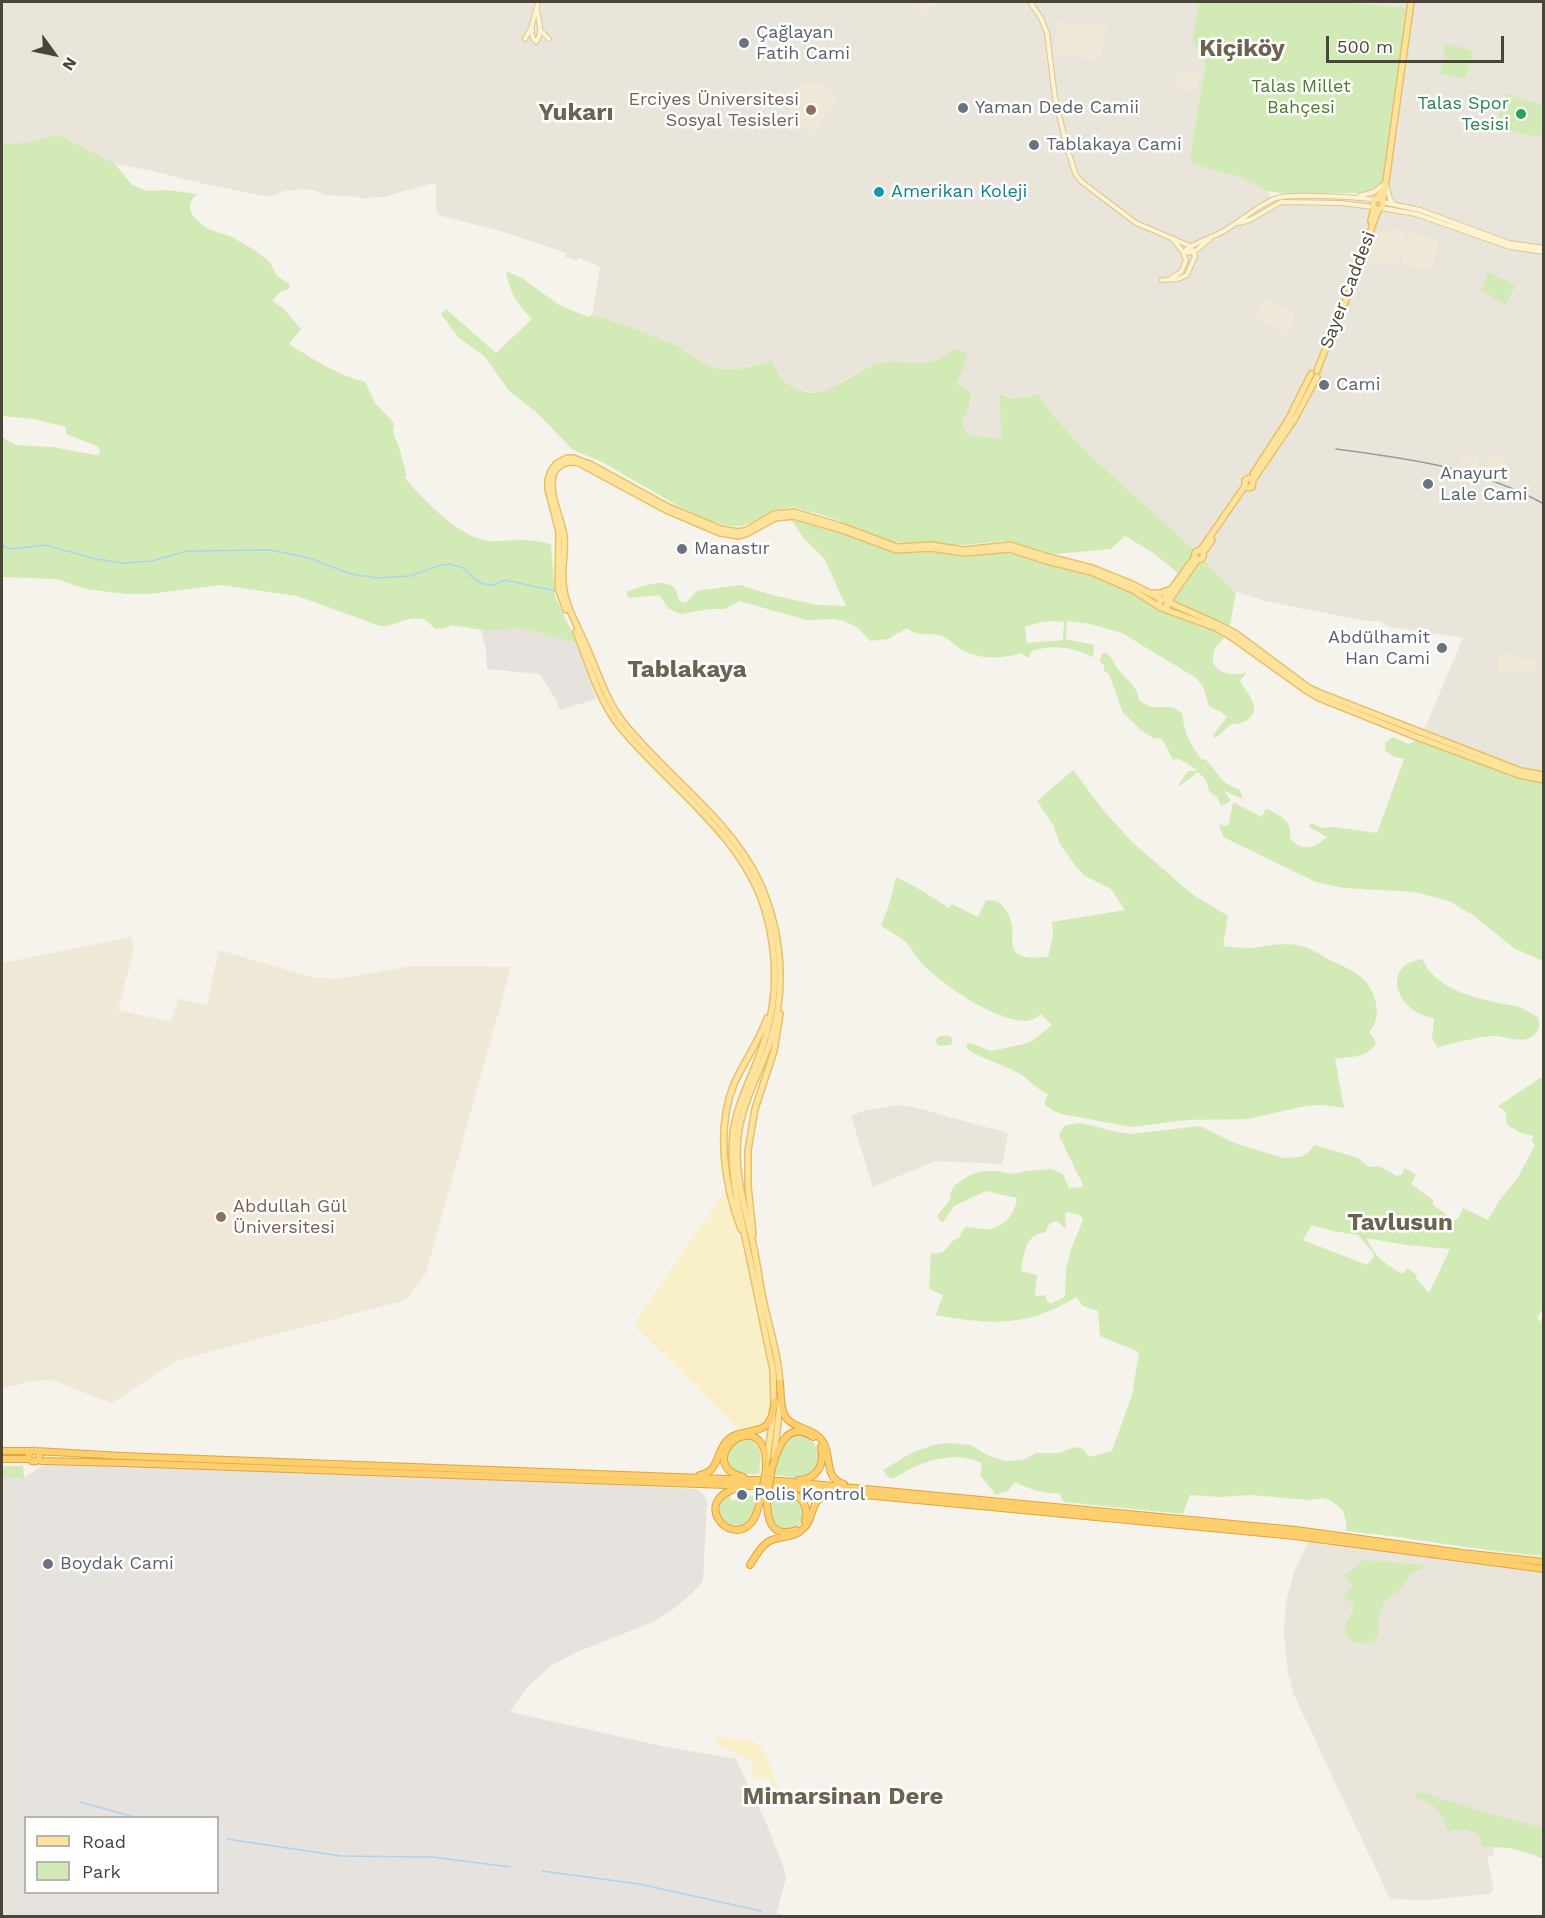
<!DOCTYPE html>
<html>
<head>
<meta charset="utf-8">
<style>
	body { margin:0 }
	#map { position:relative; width:1545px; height:1918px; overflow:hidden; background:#f6f3ec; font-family:"Work Sans",sans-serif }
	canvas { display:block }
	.frame { position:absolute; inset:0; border:3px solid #4b4439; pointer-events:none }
	.legend { position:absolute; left:24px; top:1816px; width:195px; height:78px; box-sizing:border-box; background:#fff; border:2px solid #b7b4b0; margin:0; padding:8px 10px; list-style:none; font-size:18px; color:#4b4439 }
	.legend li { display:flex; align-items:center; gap:12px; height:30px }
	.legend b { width:30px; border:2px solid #b7b4b0 }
	.north { position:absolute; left:24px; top:24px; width:60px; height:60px; -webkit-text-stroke:4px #fff; paint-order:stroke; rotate:123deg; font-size:16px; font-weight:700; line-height:24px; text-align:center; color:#4b4439 }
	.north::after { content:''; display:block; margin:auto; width:21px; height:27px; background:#4b4439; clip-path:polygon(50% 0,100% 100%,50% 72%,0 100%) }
	.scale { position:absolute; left:1326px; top:36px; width:178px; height:27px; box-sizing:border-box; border:3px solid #4b4439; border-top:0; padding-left:8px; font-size:18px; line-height:21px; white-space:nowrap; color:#4b4439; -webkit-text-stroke:4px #fff; paint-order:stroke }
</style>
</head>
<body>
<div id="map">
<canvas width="1545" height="1918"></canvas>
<div class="frame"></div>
<ul class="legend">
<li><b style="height:8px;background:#ffe39c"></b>Road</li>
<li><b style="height:16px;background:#d2eab5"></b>Park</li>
</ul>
<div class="north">N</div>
<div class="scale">500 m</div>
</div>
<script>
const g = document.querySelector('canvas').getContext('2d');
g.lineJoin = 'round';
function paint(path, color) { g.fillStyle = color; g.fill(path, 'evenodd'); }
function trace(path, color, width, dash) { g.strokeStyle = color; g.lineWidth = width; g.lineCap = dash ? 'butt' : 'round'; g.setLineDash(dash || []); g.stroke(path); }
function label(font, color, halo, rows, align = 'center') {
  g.font = font + ' "Work Sans",sans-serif'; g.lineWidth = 5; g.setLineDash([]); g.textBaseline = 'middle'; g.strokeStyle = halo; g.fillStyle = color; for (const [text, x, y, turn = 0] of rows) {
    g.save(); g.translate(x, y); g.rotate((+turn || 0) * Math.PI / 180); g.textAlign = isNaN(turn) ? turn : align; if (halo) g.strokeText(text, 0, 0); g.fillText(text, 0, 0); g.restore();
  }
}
paint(new Path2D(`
	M2,2h1197l-7,38 10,12 3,13 -15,92 61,25 17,9 5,11 10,-3h43l35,1 17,4 9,-18 4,-23 21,-155 -72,-6h203v773l-15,-3 -105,-40 40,-94 -73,-11 -10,-6h-14l-101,-20 -32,-10 -34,-37 -116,-105 -24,-27 -22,-29 -17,5 -19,-4v45l-32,-4 -4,-6 -2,-9 2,-7 6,-9 1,-10 -2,-3 -14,-7 -3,-36 -7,9 -12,6 -56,1 -20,7 -27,18 -13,3 -15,-1 -11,-4 -9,-7 -6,-9 -5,-10 -43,9 -13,-2 -17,-6 -13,-11 -25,-11 -35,-14 -34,-11 8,-48 -21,-9 -2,3 -12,-4 1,-4 -66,-22 -62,-16 -2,-5v-25l-2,-2 -51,14h-12l-3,2 -16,-3 -26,-1 -12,-5 -12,-1 -17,2 -17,6 -86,-18 -28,-8 -39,-7 -57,-30 -30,9 -26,1z
	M898,1105l15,2 91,25 4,3 -6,29 -66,-3 -63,26 -22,-71 11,-5z
	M1312,1534l231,31v294l-29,-10 -20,-3 -1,10 -6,1 7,33 -6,4 -58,6 -40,-1 -96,-204 -6,-22 -4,-40 2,-32 9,-31z`), '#eae5da');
paint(new Path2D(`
	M520,628l57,15 19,56 -36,11 -3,-8 -17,-28 -53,-5 -1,-20 -5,-18z
	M44,1465h63l450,17 139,7 5,3 4,5 2,7 -4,77 -9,10 -19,17 -22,14 -78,31 -23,12 -24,21 -18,26 152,34 74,13 29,61 20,51 1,7 -10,38h1h-775v-438h21zM26,1818h192v74h-192z`), '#e6e2dd');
paint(new Path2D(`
	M914,2h23l-12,11z
	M1057,22l49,3 -6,35 -47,-5z
	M1197,71l2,3 -2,17 -22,-2 2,-14z
	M800,82l24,3 15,19 -16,15 -12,18 -8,-11 -16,-13 4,-6z
	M1402,229l4,4 -7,30 -5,2 -25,-2 -3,-3 9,-26z
	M1411,232l27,9 -5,25 -2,2 -27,-2 -2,-2 6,-30z
	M1267,298l28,16 -8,21 -31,-18z
	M1463,456h16v14l-17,-5z
	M1489,457l18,2 2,13 -4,9 -19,-9z
	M1500,654l34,5 2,3 -2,11 -36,-1z
	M131,937l3,11 -16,62 53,12 7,-23 29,6 12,-55 96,28 20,1 77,-13 99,1 -85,306 -20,27 -231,61 -63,42 -61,-23 -18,1 -31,7v-425z`), '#efe8d6');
paint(new Path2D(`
	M1199,2h141l72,6 -24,170 -10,9 -14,6 -78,1 -18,-3 -31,-15 -44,-12 -3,-7 15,-92 -3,-13 -10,-11z
	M1446,43l24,7 3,4 -8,24 -25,-4z
	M1505,94l38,10v20l-3,14 -44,-12z
	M58,134l57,30 16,20 8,4 8,3 20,-1 31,4 -5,4 -3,6v6l4,7 12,11 26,9 24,14 14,11 7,14 11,7 2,3 -1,3 -9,3 -8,9 11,7 18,21 -12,15c24,15 48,31 76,38l10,21 19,20 -1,10 6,14 8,29 -3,1c19,22 56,62 86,64 11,1 22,-2 33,-1 9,0 19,2 28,4l4,52 22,47 -57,-15 -32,3 -36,-6 -7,3 -9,1c-4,-2 -7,-7 -11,-9 -16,-6 -30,7 -45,6l-83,-30 -76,-11 -72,9h-23l-40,-5 -30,-10 -54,-2v-140l14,8 37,2 42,8 4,-1 1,-4 -3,-4 -31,-12v-7l-32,-8 -32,-3v-272l26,-1z
	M506,271l16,7 37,27 29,12 4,-2c28,8 55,18 82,30 17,8 29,22 49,24 15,2 34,-5 49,-8 5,12 11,22 23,27 34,17 55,-19 86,-25 26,-5 54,10 72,-15l15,6 -12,30 14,7c6,19 -17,25 -1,44l32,4 -1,-45c13,5 24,5 37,-1l22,29 24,27 116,105 32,35 5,4c-3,12 -4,31 -10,41 -2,6 -9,10 -11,15 -10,23 16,29 32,23l-7,9c4,7 11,15 13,22 5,14 -10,22 -22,21l-14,13 -3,1 -1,-3 14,-18 -6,-5 -12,-6 -6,-20 -7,-8 -74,-45 -32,-9 -23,-3 -1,18 28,6 -1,12c-21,-10 -39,-13 -61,-6l-4,7 -7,-5c-20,6 -40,7 -59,-3 -7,-4 -12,-11 -20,-14 -13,-5 -22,3 -35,-8l-19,11 -18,2 -12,-13 -14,-7 -11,-2 -26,1 -68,-19 -14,8h-15l-29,5 -12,-5 -10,-14 -30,3 -3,-6c16,-5 34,-15 49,-4l4,13 7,2 11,-12 43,-6 36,11 42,9 28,1 -22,-48 -20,-19 -13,-20 26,5 78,29 37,-1 33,5 35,-5 13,1 25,9 68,18 49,19 3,-10 11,-3 9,-13 -26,-21 -27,-16 -14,13 -56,5 -15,-2 -21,-8 -15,-3 -41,4 -69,-3 -65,-25 -36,-10 -20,3 -23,13 -9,3h-11l-21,-6 -29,-13 -78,-45 -29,-12 -37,-38 -26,-20 -26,-36 -26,-19 -17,-23 5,-5 50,44 36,-34c-15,-15 -23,-28 -26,-48zM1055,621l9,1 -1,18 -36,3 -2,-16 16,-5z
	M1488,272l27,13 -9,20 -25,-15z
	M1103,653h4c5,5 7,11 11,16 8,10 20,18 21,31l11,7h22l10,6c3,22 7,29 20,47l3,-1c16,16 12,22 35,31l3,9 -19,-8 7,10 -10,5 -4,-9 -8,-6 -3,-11 -8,-8 -18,14 -1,-2 9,-13h7l1,-2 -19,-11 -4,2 -11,-21 -9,-1 -11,-7 -19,-18 -14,-39 -5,-3v-5l-4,-5 1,-5z
	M1393,737l15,7 11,-5 100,39 24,5v178l-28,-12 -42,-34 -24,-14 -34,-9 -71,-4 -28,-6 -93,-45 -4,-13 7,2 3,-2 4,-22 29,15 4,-9c14,8 27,12 24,31 14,13 23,10 37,-2l-18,-10 2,-4 12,5 11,-1 43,6 27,-74 -12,-3 -7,-6v-7z
	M1073,770l31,41 29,32 59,51 36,22 -5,30c9,1 18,2 27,2 16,-1 30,-6 46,-3 13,2 23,9 34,15 10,5 24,10 32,18 15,14 21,39 7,54l7,10c-7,17 -25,14 -41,17l9,49 -20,-3 -19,1 -57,13 -61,1 -55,7 -71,-13 -9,-4 -8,-6 4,-10c-11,-4 -18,-14 -28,-20 -17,-10 -36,-14 -53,-25l-1,-4 4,-2 21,8 33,-7 8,-3 20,-16 -11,-11c-4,4 -10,7 -16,7 -34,-2 -80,-35 -104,-58 -6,-6 -10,-16 -16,-22 -7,-5 -16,-10 -24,-15l9,-24 6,-25 23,12 30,19 3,-4 26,13 8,-17 11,1c8,6 13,14 15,24 2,9 -4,25 8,30 8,4 19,2 28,2l5,-22 -1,-13 73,-12 -14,-21 -26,-13 -8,-8 -17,-24 -7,-19 -16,-24z
	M1422,959c14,30 47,37 77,44 8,2 19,2 26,7 4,2 9,4 12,7 6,9 -1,20 -10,22 -11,2 -20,-2 -31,-3 -9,-1 -51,8 -58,12l-6,-9 2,-21c-37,-5 -55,-52 -12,-59z
	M939,1036h11l2,3 1,3 -3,3 -11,1 -4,-5z
	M1540,1078h4v228l-7,12 7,6 -1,232c-66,-5 -131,-19 -197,-25v-9l-3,-11 -10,-9 -9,-4 -15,2 -59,-5 -29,2 -31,-2 -7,19 -119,-12 -5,-9c-14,1 -32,-4 -44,-11l-7,9 -12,4 -16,-20 2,-12c-22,-11 -50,-5 -72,6 -5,2 -12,8 -17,9 -5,1 -8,-4 -10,-8l30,-18 21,-7 14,-2 23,2 16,10 18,6 18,-1 13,-7h23l16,-6 8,2 6,8 23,-6 20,-56 7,-43 -39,-16 -2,-25 -15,-5 -7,-9c-46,30 -87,28 -140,18l7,-20 -14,-6 2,-36c19,3 15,-12 28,-15l6,-11c8,0 17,3 25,2 15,-3 26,-17 27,-31l-31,-7 -32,15 -11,16 -3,-1 -3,-5 13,-16 1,-9 4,-6 15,-10 12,-4h14l18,3 11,-3 27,-2 11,5 6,14 15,-1 -25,-51 3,-7 4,-4 15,-2 32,8 18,3 69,-8 37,18 47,14 17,-1 8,-5 6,-7 43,13 11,9 10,-1 18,10 4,-1 4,-7 11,7 -5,9 22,16v5l21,15 4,-1 5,-11 25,12 11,-19 18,-22 18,-34 -3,-4 1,-5 -12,-3 -14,-8 -1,-13 -8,-6zM1067,1212l13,3 3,5 -12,29 -5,20 -1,26 -2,3 -13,6 -3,-3 -2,-6 -10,1 2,-21 -16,-4c3,-17 4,-37 25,-39 1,-6 4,-10 11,-11l9,8 -1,-14zM1312,1225l20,6 26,4 16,19 -1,4 -6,7 -64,-25zM1367,1238l39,7 44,4 -21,44 -13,-15 1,-3 -10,-7 -4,6c-14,-6 -32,-21 -36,-36z
	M795,1436c29,-2 33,39 7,42 -9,1 -20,-3 -29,-3 4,-16 4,-33 22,-39z
	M746,1439c18,5 15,20 13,35 -14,0 -24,1 -32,-13l2,-12 10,-9z
	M2,1466h21l1,12h-22z
	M731,1492v9l25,-6c-1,6 -1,13 -3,19 -7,17 -26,15 -34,0l2,-14z
	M795,1495l8,8 1,18 -9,8c-25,1 -27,-12 -23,-33z
	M1364,1560l59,5 4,2 -16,6 -13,19 -7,3 -6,5 -7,19v18c-11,9 -26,10 -33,-4 0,-15 10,-18 9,-29l-10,-6v-3l9,-10 -9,-9z
	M1418,1791l62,20 63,17v31l-9,-5 -25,-6 -27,-2 -2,-9c-8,-8 -20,-9 -31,-5 -9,-20 -11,-28 -34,-34z`), '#d2eab5');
paint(new Path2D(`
	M726,1189l21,73 19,75 6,32 -1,39 -3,11 -10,7 -19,3 -101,-100 -2,-4 1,-5z
	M716,1737c49,4 44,3 62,48l-3,3 -9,-11 -14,2 1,-18c-13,-5 -22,-12 -35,-15z`), '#f9efc9');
trace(new Path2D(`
	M2,545l7,4 36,-4 51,14 27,4 29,-2 35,-10 84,-1 38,8 42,16 26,4 33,-2 31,-11 9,-1 13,4 13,12 7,4 11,1 11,-5 51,11
	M80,1802l58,16
	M227,1839l114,17 91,1 78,10
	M542,1871l97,13 122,27
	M778,1915l4,1`), '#a9d4f2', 1.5);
const secondary = new Path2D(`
	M1030,2l11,16 6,15 8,65 12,50 9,27 6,7 54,41 54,23 5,10 -8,19 -9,4 -16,1
	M537,10c2,10 6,24 -1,32 -10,-10 0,-28 2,-40
	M540,30l9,9
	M525,39l6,-11
	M1387,187l3,12 4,5
	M1359,196l15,-4 10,-8
	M1382,202l38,8 89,33 35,5
	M1381,208l35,6 94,33 34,5
	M1239,223l11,-3 31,-18 60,1 32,4
	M1183,252c12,-10 28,-14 41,-21 17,-10 32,-24 50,-32 13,-6 84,-2 101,1
	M1184,253l10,-1 16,-13
	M1171,278l10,-6 5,-11 -3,-9 -11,-14`);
const primary = new Path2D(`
	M1373 204a5 5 0 1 1 10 0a5 5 0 1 1-10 0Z
	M1376,199l8,-11 2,-7 25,-179
	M1382,201l4,-13
	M1371,221l3,-13
	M1317,371c13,-35 29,-69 42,-104 8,-19 11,-40 20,-58
	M1253,474l35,-54 23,-46
	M1253,480l41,-60 23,-43
	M1194.5 555a4.5 4.5 0 1 1 9 0a4.5 4.5 0 1 1-9 0Z
	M1200,551l45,-65v-6l4,-2 4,2 -1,7 -3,1 -4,-2
	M1203,553l9,-13
	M1198,559l-30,43 47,21 20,10 74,55 11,5 201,78 23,4
	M1151,593h10l10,-4
	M1164,599l31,-42
	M1164,609l52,19 14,8 77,55 12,7 95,38 105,39 25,5
	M566,610l-8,-22 1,-56 -11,-43v-9l3,-9 5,-7 11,-6h6l17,6 78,43 53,22 18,3 8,-2 27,-16 20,-2 50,15 53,20 34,-2 33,5 46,-5 38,12 44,11 40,16 29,15
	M576,632c13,32 22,68 44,95 48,59 122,107 145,183 12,41 13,84 1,125 -9,34 -29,64 -33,99 -4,38 6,75 14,112 9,41 17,83 26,124l1,34
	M741,1229c-17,-44 -25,-101 -7,-145 10,-23 25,-42 33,-66
	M753,1234l-5,-48v-36l7,-41 19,-58 6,-37
	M780,1386c-1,-29 -10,-55 -16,-83 -5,-21 -7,-43 -12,-64 -8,-33 -18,-69 -14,-103 4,-34 22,-63 32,-94 17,-53 12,-111 -11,-161 -29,-62 -94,-106 -136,-159 -17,-22 -25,-50 -37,-76 -7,-18 -19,-36 -22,-56 -4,-18 2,-36 0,-54 -3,-21 -17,-42 -10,-64 6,-8 14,-12 25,-9l87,47 54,23 19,3 9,-3 27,-15 19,-2 48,14 54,20 35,-2 33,5 46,-4 37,12 44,11 42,18 28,18 6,-1v-7l-3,-1 -4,1 -1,6
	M774,1458l6,-54
	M767,1460l6,-44`);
const highway = new Path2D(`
	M780,1383c1,10 0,24 5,33 9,15 33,11 40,30 6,14 0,33 19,38
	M28.5 1456a5.5 5.5 0 1 1 11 0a5.5 5.5 0 1 1-11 0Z
	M2,1451h30
	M36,1451l86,5 659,25 515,49 166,23 82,9
	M2,1459h27
	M38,1460l4,1 82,2 657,24 514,49 249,33
	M772,1468c6,-19 14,-49 41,-31
	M700,1475c18,-3 16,-20 25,-32 11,-16 39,-7 45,-23 3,-5 3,-13 5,-19
	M743,1477c-47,-12 6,-66 21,-28 2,6 2,13 2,19
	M799,1480c19,-1 26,-17 22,-33
	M739,1488c-49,11 -10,61 13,34 5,-7 6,-15 9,-22
	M787,1490c13,7 23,14 18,31
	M767,1499c0,19 3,40 29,31
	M750,1565c5,-8 10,-18 18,-23 11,-7 25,-3 35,-13 14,-12 4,-33 29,-33`);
trace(secondary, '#d6c79b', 6);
trace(primary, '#e6c16a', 8);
trace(highway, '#e0a43c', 8);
trace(secondary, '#fff3cd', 4);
trace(primary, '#ffe39c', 5);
trace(highway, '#ffcf6e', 6);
trace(new Path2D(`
	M1336,449c74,10 141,18 208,55`), '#9a9a9a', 1.5);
const highwayBridge = new Path2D(`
	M767,1499l5,-31
	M761,1500l5,-32`);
trace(highwayBridge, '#e0a43c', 8, []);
trace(highwayBridge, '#ffcf6e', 6);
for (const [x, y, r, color] of [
	[744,43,6,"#6b7280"],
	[963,108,6,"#6b7280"],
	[811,110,6,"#8d6e63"],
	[1521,114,6,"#2e9e5b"],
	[1034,145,6,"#6b7280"],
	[879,192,6,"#0f9aa8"],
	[1324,385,6,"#6b7280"],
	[1428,484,6,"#6b7280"],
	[682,549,6,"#6b7280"],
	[1442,648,6,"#6b7280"],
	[221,1217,6,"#8d6e63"],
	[742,1495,6,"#5c6f8a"],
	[48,1564,6,"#6b7280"]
]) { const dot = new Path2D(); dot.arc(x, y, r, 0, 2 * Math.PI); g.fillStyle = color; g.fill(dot); trace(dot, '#fff', 2); }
label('18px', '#5b616d', '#fff', [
	["Çağlayan",756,33],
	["Fatih Cami",756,54],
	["Yaman Dede Camii",975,108],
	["Tablakaya Cami",1046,145],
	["Cami",1336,385],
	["Anayurt",1440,474],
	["Lale Cami",1440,495],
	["Manastır",694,549],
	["Abdülhamit",1430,638,"right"],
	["Han Cami",1430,659,"right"],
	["Boydak Cami",60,1564]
], 'left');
label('18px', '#4a7f2a', '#fff', [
	["Talas Millet",1301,87],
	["Bahçesi",1301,108]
]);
label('18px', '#785e54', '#fff', [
	["Erciyes Üniversitesi",799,100],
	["Sosyal Tesisleri",799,121],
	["Abdullah Gül",233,1207,"left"],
	["Üniversitesi",233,1228,"left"]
], 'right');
label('18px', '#27864d', '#fff', [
	["Talas Spor",1509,104],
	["Tesisi",1509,125]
], 'right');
label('18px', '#0d838f', '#fff', [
	["Amerikan Koleji",891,192]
], 'left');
label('18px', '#4b4439', '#fff', [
	["Sayer Caddesi",1348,290,-69]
]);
label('18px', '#4e5e75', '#fff', [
	["Polis Kontrol",754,1495]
], 'left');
label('bold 24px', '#6e6250', '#fff', [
	["Kiçiköy",1242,49],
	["Yukarı",576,113],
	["Tablakaya",687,670],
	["Tavlusun",1400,1223],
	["Mimarsinan Dere",843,1797]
]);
</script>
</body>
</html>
